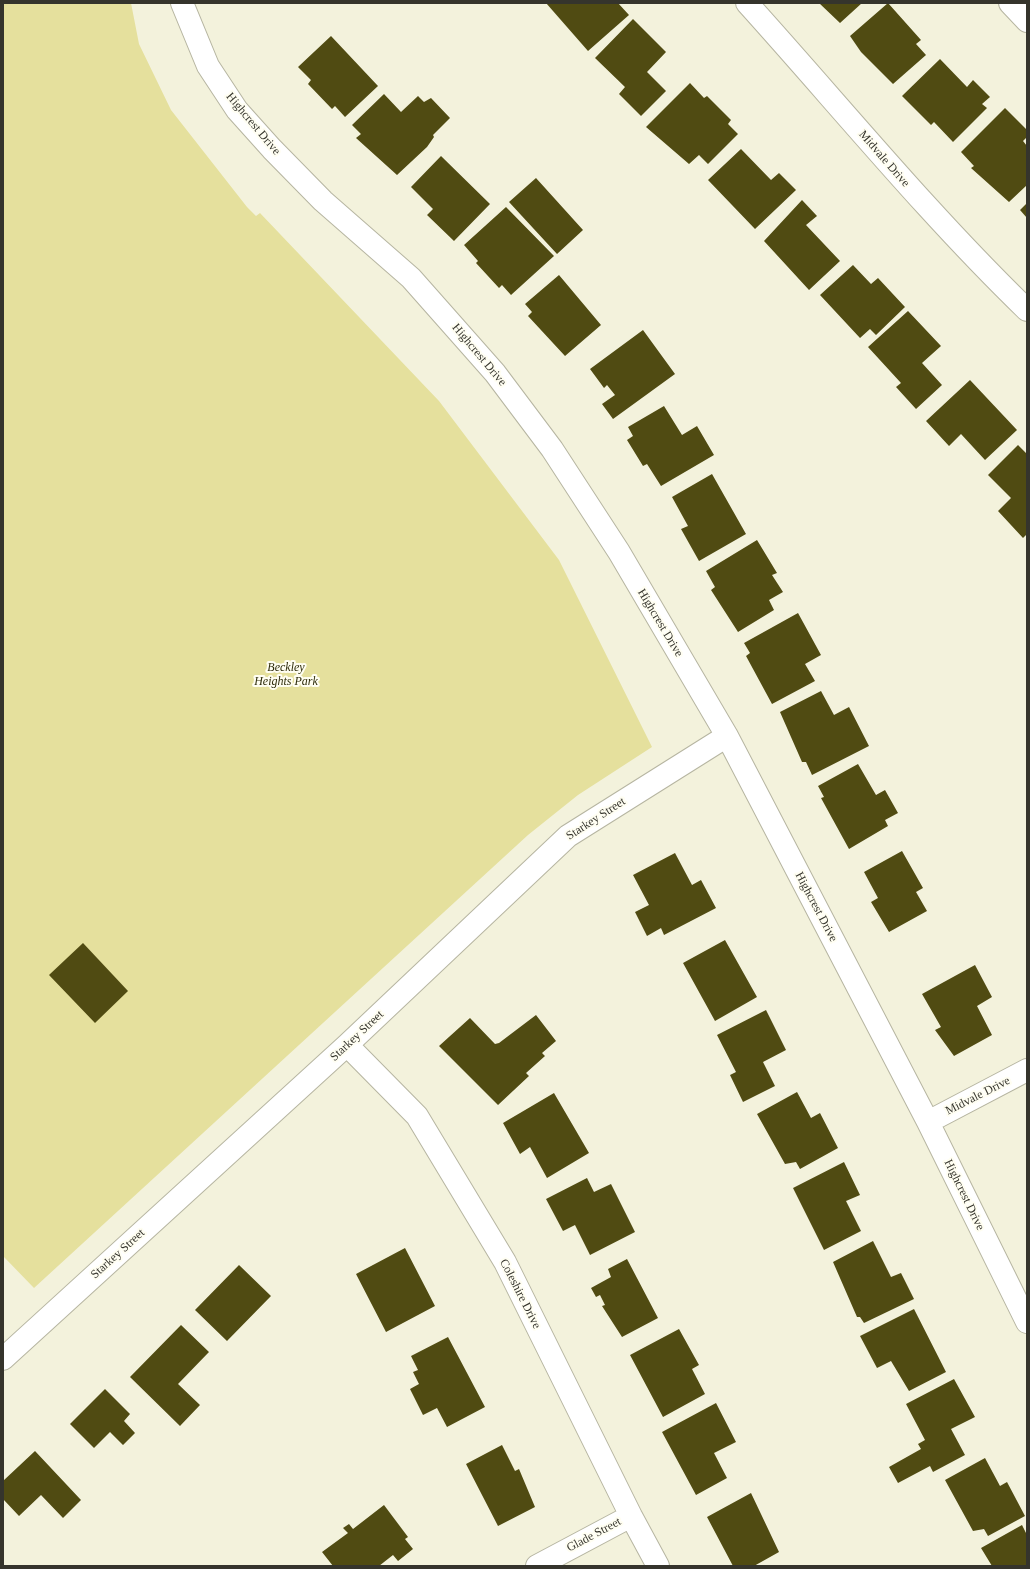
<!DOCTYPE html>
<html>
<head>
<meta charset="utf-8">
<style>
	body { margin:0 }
	#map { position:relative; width:1030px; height:1569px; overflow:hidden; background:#f3f2dc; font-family:Georgia,serif }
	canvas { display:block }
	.frame { position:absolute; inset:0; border:4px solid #35342c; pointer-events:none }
</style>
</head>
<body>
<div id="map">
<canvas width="1030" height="1569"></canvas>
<div class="frame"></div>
</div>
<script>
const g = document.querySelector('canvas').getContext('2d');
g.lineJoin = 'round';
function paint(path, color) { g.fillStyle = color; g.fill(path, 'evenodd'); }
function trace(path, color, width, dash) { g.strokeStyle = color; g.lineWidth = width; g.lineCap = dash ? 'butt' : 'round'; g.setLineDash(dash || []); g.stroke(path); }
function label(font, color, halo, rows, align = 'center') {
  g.font = font + ' Georgia,serif'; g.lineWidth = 4; g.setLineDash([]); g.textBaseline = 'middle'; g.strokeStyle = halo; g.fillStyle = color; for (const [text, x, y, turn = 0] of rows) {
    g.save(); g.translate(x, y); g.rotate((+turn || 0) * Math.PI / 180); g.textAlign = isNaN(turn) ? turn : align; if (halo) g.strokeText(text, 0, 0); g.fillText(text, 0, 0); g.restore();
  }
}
paint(new Path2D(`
	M3,3h128l8,41 32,66 76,97 9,9 4,-3 179,188 120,159 93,187 -74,48 -50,40 -494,453 -31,-32z`), '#e5e09d');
paint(new Path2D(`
	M546,3h72l11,12 -41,36z
	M819,3h43l-22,20z
	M888,3l33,37 -5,4 10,11 -33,29 -32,-32 -11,-16z
	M633,19l33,33 -19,20 19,19 -25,25 -22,-22 6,-7 -30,-29z
	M331,36l47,50 -33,31 -10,-11 -3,3 -24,-25 3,-4 -13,-13z
	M940,59l27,28 6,-7 17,17 -8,7 5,4 -34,34 -19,-20 -3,3 -29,-29z
	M690,83l14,15 3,-2 24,24 -3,4 10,10 -30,30 -9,-9 -10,9 -43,-37z
	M384,94l17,18 17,-16 6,6 7,-4 19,20 -17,17 1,2 -7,10 -30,28 -41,-37 5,-4 -9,-9z
	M1005,108l22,22v7l-4,4 4,5v39l-18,17 -38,-34 3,-2 -13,-14z
	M741,149l30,31 8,-7 17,17 -41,39 -47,-49z
	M441,156l49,48 -36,37 -27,-26 6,-6 -22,-22z
	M536,178l47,52 -26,24 -48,-52z
	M802,200l15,16 -11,9 34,36 -31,29 -45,-49z
	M1027,203v15l-7,-8z
	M506,207l48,49 -43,39 -9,-10 -3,3 -23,-25 2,-2 -14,-16z
	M853,265l18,19 7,-6 27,29 -29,28 -6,-6 -10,9 -40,-43z
	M559,275l42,50 -36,31 -37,-40 4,-4 -7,-8z
	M908,311l33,35 -19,17 20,22 -26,24 -20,-22 5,-4 -33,-36z
	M643,330l32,44 -62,45 -11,-15 13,-9 -8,-10 -3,3 -14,-19z
	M970,380l47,50 -32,30 -24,-26 -12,12 -23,-25z
	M664,406l18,29 15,-9 17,29 -53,31 -14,-22 -4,2 -16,-26 6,-4 -5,-9z
	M1018,445l9,9v80l-4,4 -25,-27 13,-13 -23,-23z
	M712,474l34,60 -47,27 -18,-32 7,-3 -16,-29z
	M757,540l20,33 -5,2 11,17 -14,8 5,10 -36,22 -27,-42 4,-3 -9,-16z
	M798,613l23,42 -16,9 10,17 -43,23 -26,-48 4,-3 -6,-10z
	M821,691l13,24 15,-8 20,39 -57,29 -6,-13h-4l-22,-50z
	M858,764l18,31 9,-5 13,23 -13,7 3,6 -39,23 -28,-51 3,-1 -6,-11z
	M902,851l21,37 -7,4 11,19 -38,21 -18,-30 7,-4 -14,-26z
	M675,853l17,32 9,-5 15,28 -52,27 -3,-7 -14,8 -12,-24 14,-7 -16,-30z
	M725,940l32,57 -42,24 -32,-58z
	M83,943l45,48 -33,32 -46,-48z
	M975,965l17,32 -15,9 15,29 -38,21 -19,-26 6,-3 -19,-33z
	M766,1010l20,40 -23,12 12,24 -32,16 -13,-27 6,-3 -19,-37z
	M536,1015l20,26 -14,12 3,3 -19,17 3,3 -31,29 -59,-59 31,-28 25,26 4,-1z
	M797,1092l14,26 9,-5 18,35 -38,21 -4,-7 -11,2 -28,-50z
	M554,1093l35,60 -42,25 -17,-31 -10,7 -17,-31z
	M844,1162l16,33 -14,6 15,30 -37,19 -31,-62z
	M587,1178l7,14 17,-8 24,48 -45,23 -15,-30 -12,6 -17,-32z
	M873,1241l18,36 10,-4 13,26 -50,24 -4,-6h-3l-24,-55z
	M405,1248l30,58 -49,26 -30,-58z
	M627,1259l31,59 -36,19 -20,-31 3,-1 -5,-10 -4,2 -5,-9 20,-11 -3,-8z
	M239,1265l32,31 -44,45 -32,-31z
	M914,1309l32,63 -37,19 -18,-30 -14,7 -17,-32z
	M181,1325l28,27 -31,32 22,21 -20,21 -50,-49z
	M679,1329l20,36 -7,4 13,25 -42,23 -33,-62z
	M448,1337l37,70 -38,20 -10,-19 -14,7 -13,-26 9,-5 -6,-12 5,-2 -7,-14z
	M954,1379l21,38 -24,12 14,26 -32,17 -3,-6 -32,17 -9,-16 32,-18 -3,-5 7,-4 -19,-36z
	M105,1389l25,25 -6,7 11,12 -12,12 -13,-13 -16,16 -24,-24z
	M716,1403l20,39 -22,11 13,25 -31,17 -34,-63z
	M502,1445l13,26 4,-2 16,38 -37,19 -32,-62z
	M35,1451l46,49 -18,18 -22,-23 -22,21 -16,-17v-18z
	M985,1458l15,28 7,-4 18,34 -37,20 -4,-7 -11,2 -28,-51z
	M751,1493l28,59 -25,14h-21l-26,-49z
	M384,1505l24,32 -3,2 8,10 -15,12 -5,-6 -14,11h-46l-11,-14 26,-19 -5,-5 6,-4 4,5z
	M1022,1525l5,10v31h-35l-11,-18z`), '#504b12');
const minor = new Path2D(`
	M182,3l26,63 29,44 35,39 51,52 88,77 84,95 57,76 67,103 108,184 201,386 99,200
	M747,3c93,103 180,210 280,307
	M1010,3l17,18
	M347,1045l70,71 88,146 126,254 27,50
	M928,1122l99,-52
	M3,1359l344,-314 221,-209 159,-100
	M537,1566l94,-50`);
trace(minor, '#b6b5a1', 24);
trace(minor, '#fff', 22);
label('12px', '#35342c', '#fffef2', [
	["Highcrest Drive",253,124,50],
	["Midvale Drive",884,159,49],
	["Highcrest Drive",479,355,50],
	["Highcrest Drive",660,623,59],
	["Starkey Street",596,819,-33],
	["Highcrest Drive",816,907,62],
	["Starkey Street",357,1036,-43],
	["Midvale Drive",978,1096,-27],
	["Highcrest Drive",964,1195,64],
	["Starkey Street",118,1254,-42],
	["Coleshire Drive",520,1294,63],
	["Glade Street",594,1535,-28]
]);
label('italic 12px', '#2e2c0b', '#fffef2', [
	["Beckley",286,668],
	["Heights Park",286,682]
]);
</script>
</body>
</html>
